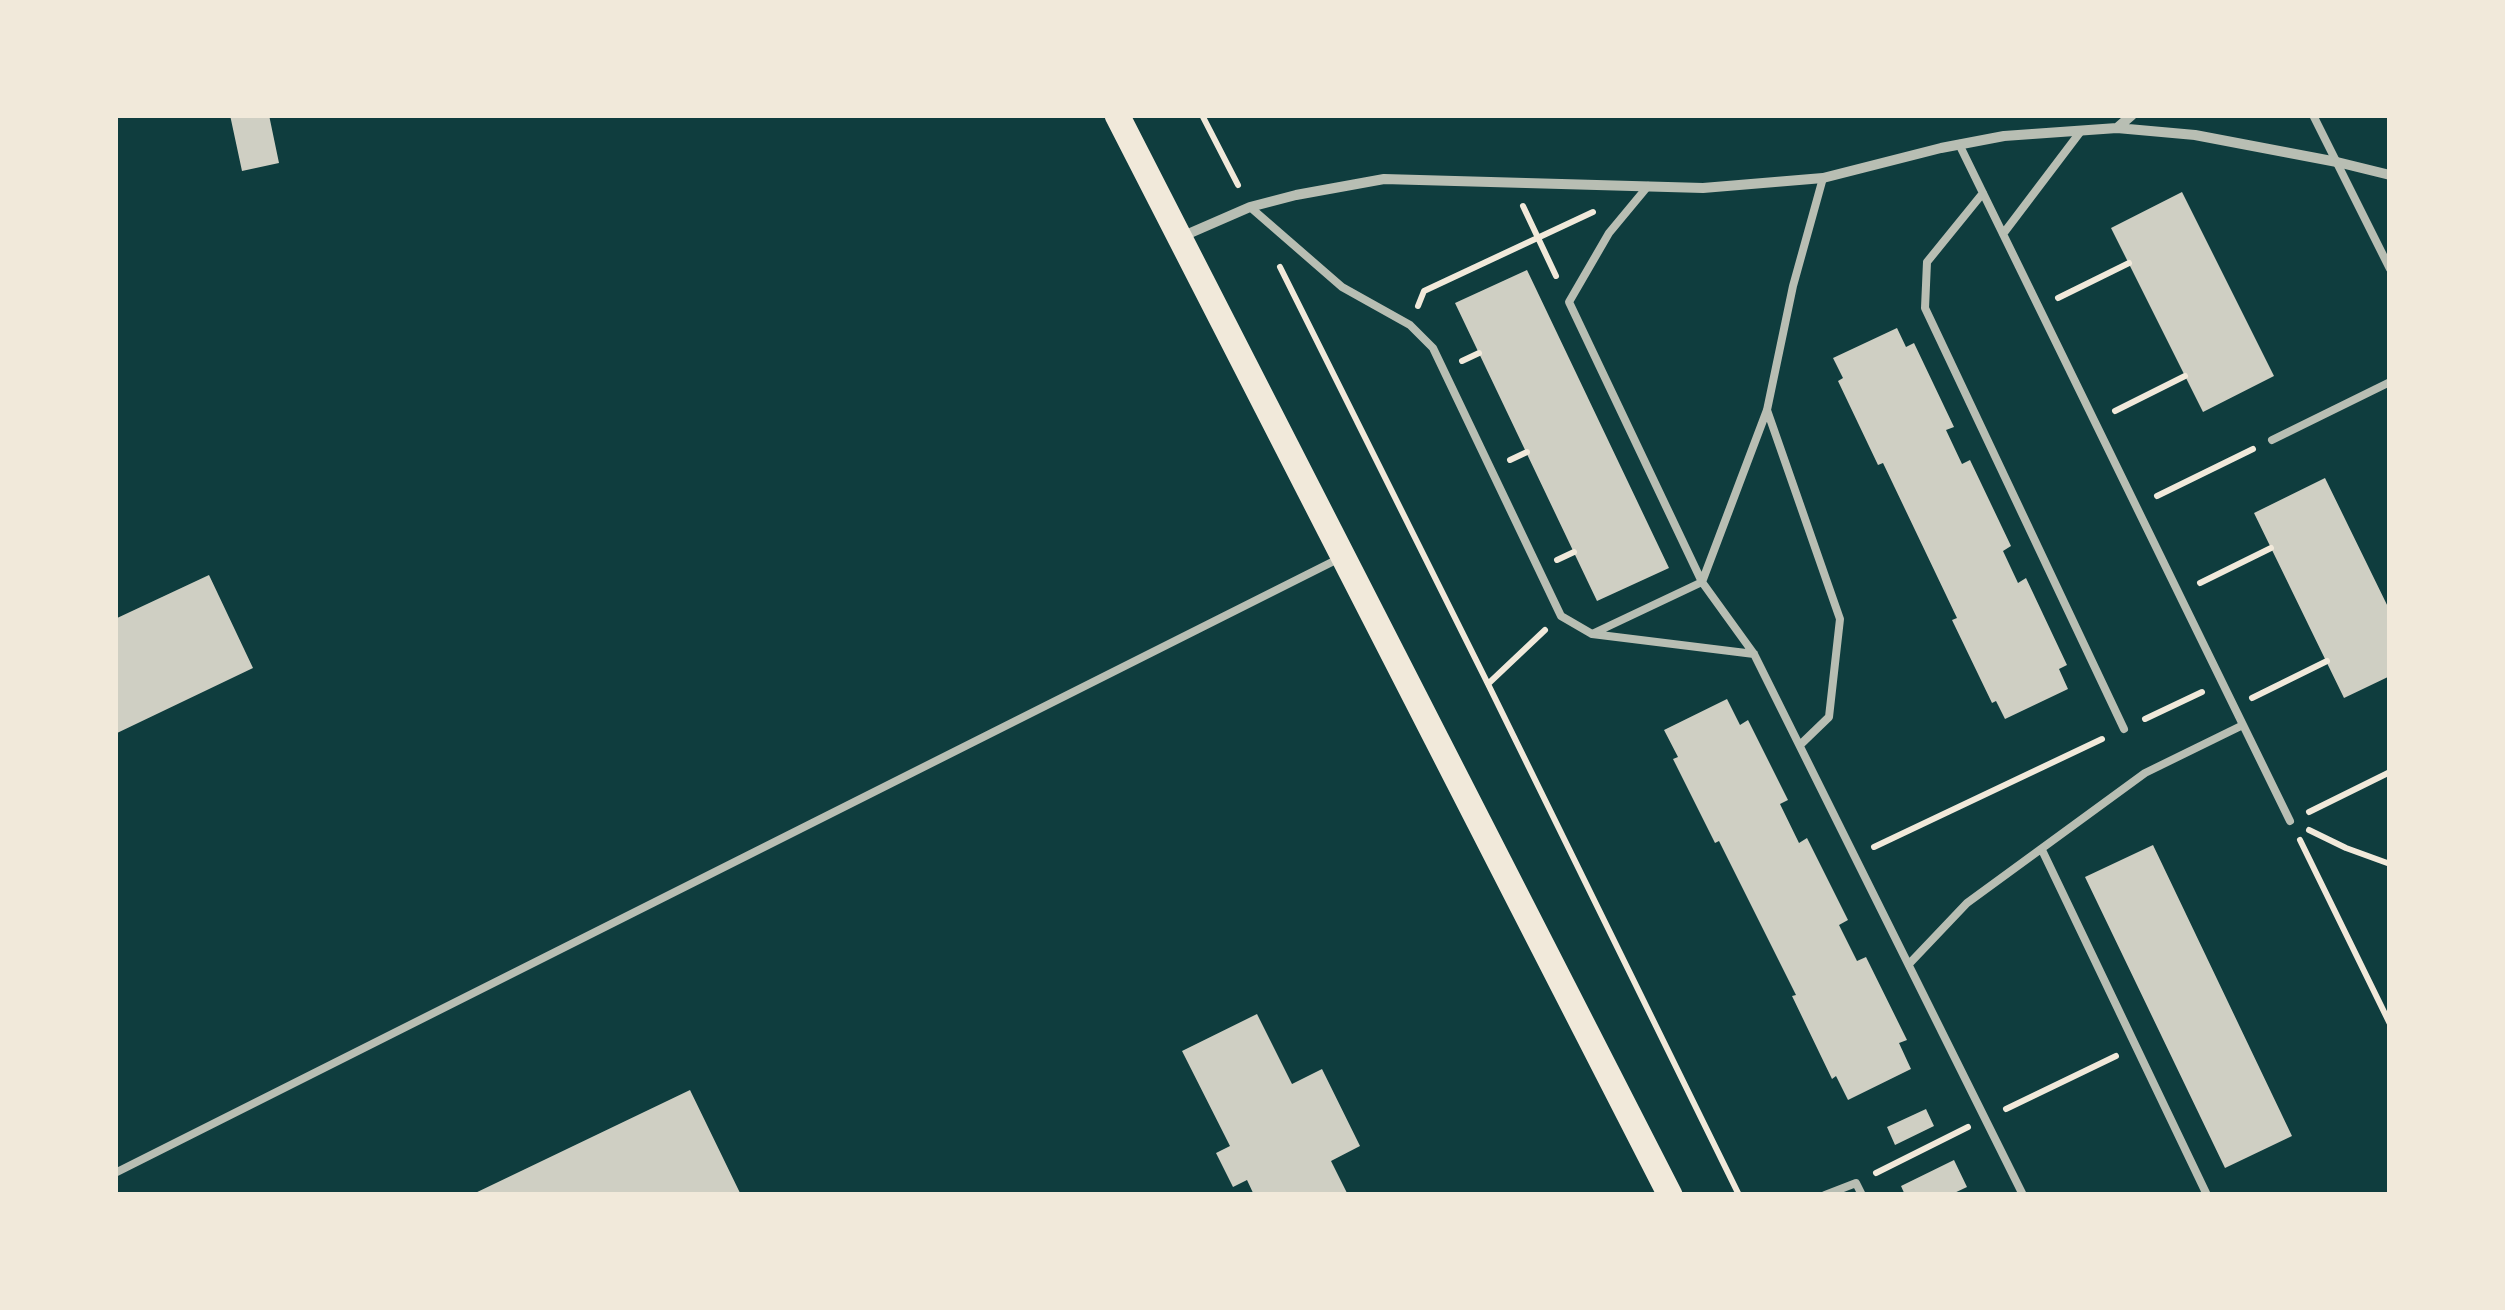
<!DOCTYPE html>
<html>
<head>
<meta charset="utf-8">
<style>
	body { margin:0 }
	#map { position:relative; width:2505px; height:1310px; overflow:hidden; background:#0f3d3e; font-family:"Nunito Sans",sans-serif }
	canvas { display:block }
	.frame { position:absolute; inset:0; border:118px solid #f1e9da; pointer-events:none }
</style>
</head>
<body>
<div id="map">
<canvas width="2505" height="1310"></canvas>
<div class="frame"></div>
</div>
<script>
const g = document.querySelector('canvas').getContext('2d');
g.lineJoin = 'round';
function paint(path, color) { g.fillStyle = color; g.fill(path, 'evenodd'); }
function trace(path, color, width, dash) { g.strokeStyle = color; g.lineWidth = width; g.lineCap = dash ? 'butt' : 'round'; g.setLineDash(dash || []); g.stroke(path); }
paint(new Path2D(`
	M230,115h39l10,48 -37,8z
	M2182,192l92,184 -71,36 -92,-184z
	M1527,270l142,298 -72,33 -142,-298z
	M1897,328l9,19 8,-4 40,84 -8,3 16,34 8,-4 41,86 -8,5 15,32 8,-5 41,87 -8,4 9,20 -63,30 -9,-18 -4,2 -40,-83 5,-2 -74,-155 -5,2 -40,-84 5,-3 -10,-20z
	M2325,478l65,133v65l-46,22 -90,-185z
	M209,575l44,93 -138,66v-115z
	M1727,699l13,26 8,-5 40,80 -8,4 19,39 8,-5 41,82 -9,5 18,36 9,-4 41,83 -8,3 12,26 -63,31 -12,-24 -4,3 -40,-83 4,-1 -77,-154 -4,2 -42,-84 5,-2 -14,-27z
	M2153,845l139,291 -67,32 -140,-291z
	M1257,1014l35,70 30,-15 38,77 -29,15 17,34h-94l-7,-15 -14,7 -17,-34 14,-7 -48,-95z
	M690,1090l51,105h-270z
	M1926,1109l8,17 -39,19 -8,-18z
	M1954,1160l13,27 -17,8h-45l-4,-9z`), '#cfcfc3');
trace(new Path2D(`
	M1202,115l36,70
	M1523,206l33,70
	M1280,267l208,417 251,511
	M2058,298l71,-35
	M1418,306l6,-15 169,-79
	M1462,361l17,-8
	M2115,411l70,-35
	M1510,460l17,-8
	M2157,496l96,-47
	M1557,560l17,-8
	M2200,583l71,-35
	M1489,683l56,-53
	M2252,698l75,-37
	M2145,719l57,-27
	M2309,812l81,-40
	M2309,830l37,18 44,16
	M2300,840l90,184
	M1874,847l228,-108
	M2006,1109l110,-53
	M1876,1173l92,-46`), '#f1e9da', 6);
trace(new Path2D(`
	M2313,115l77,154
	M1959,144l331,677
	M1648,186l-39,47 -40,69 133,280 52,72 269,541
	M1983,193l-56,69 -2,46 199,421
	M1250,207l92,80 68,38 23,23 128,268 31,18 110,-52 65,-172 26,-124 30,-108
	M2003,234l78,-103
	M1767,410l73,209 -11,98 -29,28
	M2272,440l118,-58
	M1592,634l162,20
	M2042,850l165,345
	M1909,964l58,-61 178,-130 98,-48
	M115,1173l1225,-615
	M1825,1195l31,-12 6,12`), '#b8beb3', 8);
trace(new Path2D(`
	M2117,128l15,-13
	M1181,237l69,-30 46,-12 88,-16 319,9 120,-10 118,-30 63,-12 113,-8 78,7 142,27 53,13`), '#b8beb3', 10);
trace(new Path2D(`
	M1117,115l553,1080`), '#f1e9da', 25);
</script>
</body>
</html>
